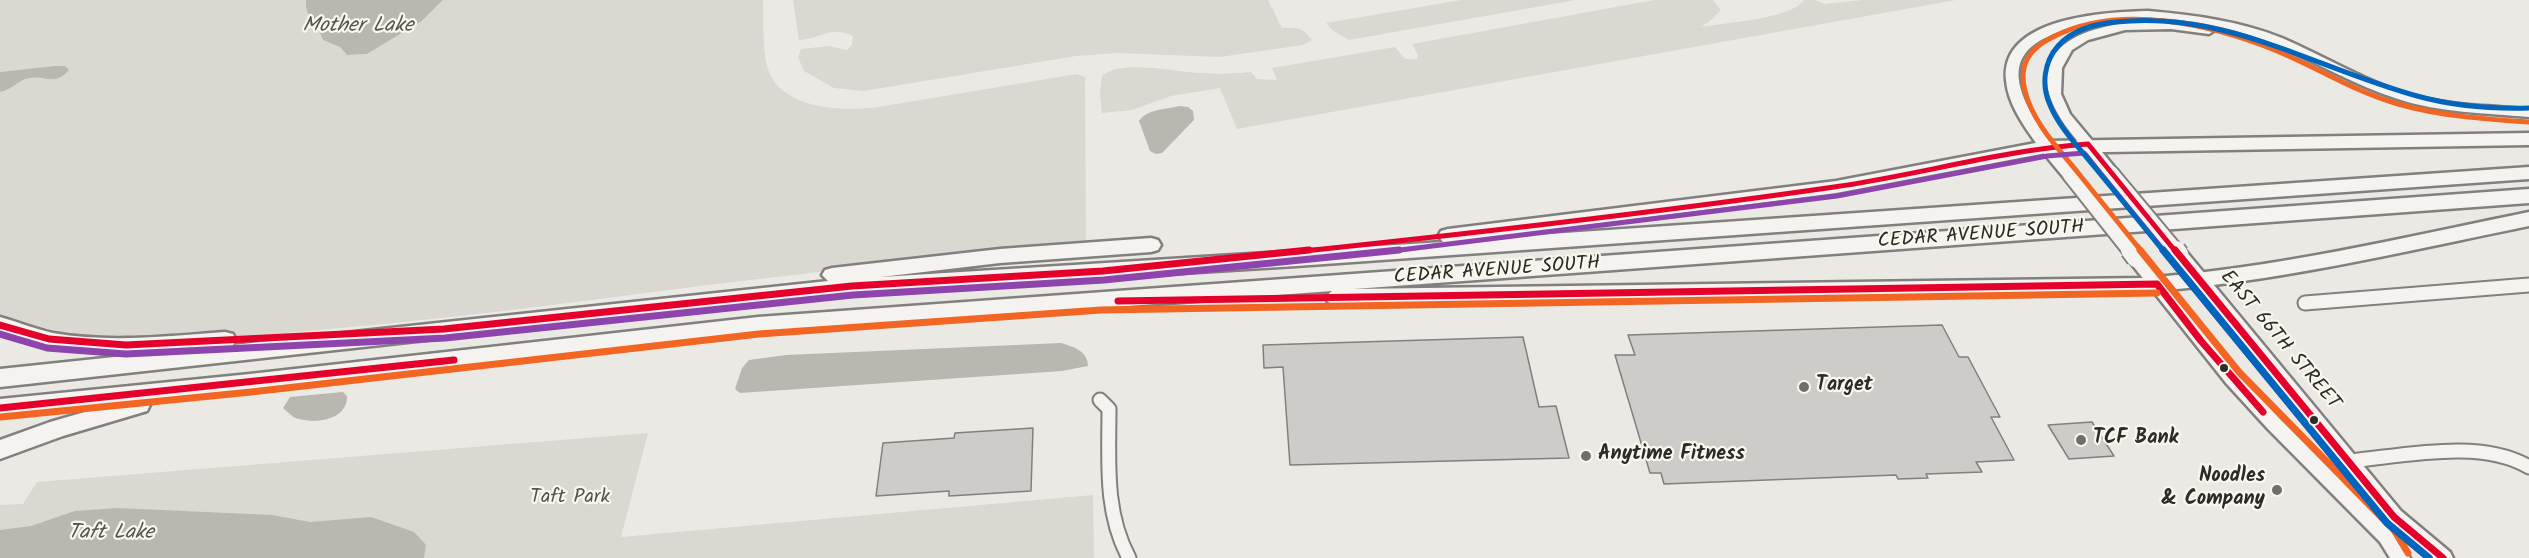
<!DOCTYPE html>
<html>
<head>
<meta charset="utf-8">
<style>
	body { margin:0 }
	canvas { display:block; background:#eae9e4 }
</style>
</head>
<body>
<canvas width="2529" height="558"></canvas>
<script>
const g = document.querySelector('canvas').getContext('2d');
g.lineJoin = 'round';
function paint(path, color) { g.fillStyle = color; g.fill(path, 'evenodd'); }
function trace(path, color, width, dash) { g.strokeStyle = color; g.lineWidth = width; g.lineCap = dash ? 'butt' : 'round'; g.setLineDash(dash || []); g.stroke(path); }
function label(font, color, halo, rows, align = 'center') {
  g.font = font + ' Kalam,sans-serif'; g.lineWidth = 4.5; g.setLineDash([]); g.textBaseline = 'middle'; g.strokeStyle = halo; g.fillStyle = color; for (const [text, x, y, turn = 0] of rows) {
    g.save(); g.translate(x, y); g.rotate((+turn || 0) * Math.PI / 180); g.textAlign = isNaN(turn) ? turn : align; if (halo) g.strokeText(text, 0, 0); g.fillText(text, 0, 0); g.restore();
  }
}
paint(new Path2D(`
	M0,0h306l-1,2 18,38 17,7 7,8 20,-1 55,-33 21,-21h320c1,19 -1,48 4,66 11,42 70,45 105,42l205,-34 8,3 1,164 -4,4c-146,14 -291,29 -436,48 -112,15 -224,28 -337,38 -103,9 -209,21 -309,-11v-228l54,-26 -54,6z
	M793,0h475l14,28c16,-1 21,0 30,12l-9,5 -83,12 -103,-4 -41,3 -212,35 -30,-3 -30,-17 -6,-14 3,-8 28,-3 18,4 5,-5 1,-9c-24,-11 -31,3 -54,4z
	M1461,0h115l-227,40 -17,-10 -6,-7z
	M1654,0h59l8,10 -12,12 -9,5c23,-4 92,-8 104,-27h11l10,4 38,-4h93l-719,129 -17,-41 -49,8 -39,14 -30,3 -2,-20 2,-17c19,-17 73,-4 97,-3 17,1 35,1 52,-1l6,7 20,1 -5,-12 123,-21 10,12h12l1,-4 -6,-11z
	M648,433l-27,104 472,-42 1,63h-1094v-53l23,-1 14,-22z`), '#dbd8d1');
paint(new Path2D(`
	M306,0h137l-21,21 -55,33 -20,1 -7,-8 -17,-7c-5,-15 -19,-24 -17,-40z
	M54,66h11l4,4c-15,17 -22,5 -39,8 -11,2 -19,12 -30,14v-20z
	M1180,106l8,1 5,4 1,9 -32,33 -6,1 -6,-3 -11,-30c8,-12 28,-12 41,-15z
	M1061,343c13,4 27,8 27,23l-26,5 -322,22 -5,-4 7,-21 7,-8 37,-5z
	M343,392l4,4c1,23 -29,28 -48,23 -6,-1 -11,-7 -16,-11l7,-11z
	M117,508l155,7 38,7 61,-5 43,15 12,13 -2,13h-424v-28l31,-4 44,-15z`), '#b9b7b0');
const building = new Path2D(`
	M1942,325l17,32h9l32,60h-9l23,43 -38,2 6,10 -56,2 2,4 -30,1 -2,-4 -232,9 -3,-11h-11l-35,-118h20l-7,-20z
	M1523,337l16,70 17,-1 13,52 -279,7 -7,-98 -19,1 -1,-23z
	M2092,422l22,34 -45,3 -21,-34z
	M1033,428l-2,63 -82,5v-5l-73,5 7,-53 71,-5 1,-5z`);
paint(building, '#cdccc8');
trace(building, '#81807e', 1.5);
const minor = new Path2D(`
	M2305,303l224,-18
	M1100,400l9,9c0,51 -5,103 20,149
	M2349,461c54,-5 132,-23 180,6`);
const tertiary = new Path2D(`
	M2148,11c46,4 92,10 134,27 42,18 81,42 125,56 39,12 82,12 122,15v8c-44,-4 -88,-4 -131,-18 -43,-13 -83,-38 -125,-55 -65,-28 -166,-39 -230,-5 -50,26 -11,76 10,108l-7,4 -5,-1c-14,-20 -33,-44 -35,-70 -6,-63 100,-68 142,-69z
	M2148,21l65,6 2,3 -6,4 -38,-5 -46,1 -37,10 -16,10 -10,18 -1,26 9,20 25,30 -7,4 -5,-1c-73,-80 -27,-121 65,-126z`);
const secondary = new Path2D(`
	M2088,139l5,2 23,28 3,4 -3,4h-10l-23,-30 -2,-3z
	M2046,142l5,2 24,27 3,4 -3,4h-10l-24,-29 -2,-3z
	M2179,248l6,2 216,261 49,41 3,6h-24l-42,-35 -214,-265 -2,-4 2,-4z
	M2136,252l6,2 96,119 42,46 114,111 16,28h-20l-10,-16 -112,-113 -42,-46 -96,-121 -2,-4 2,-4z`);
const motorway = new Path2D(`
	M2529,133v12l-483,8 -210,40 -359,46 1052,-72v12l-1233,87 -444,27 -852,94v-18l162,-17c-56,3 -109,1 -162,-19v-16c18,5 35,12 53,16 57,10 115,3 172,-1l8,2 3,6 -3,5 595,-64 -6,-6 3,-5 7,-2 168,-19 151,-11 7,2 3,5 -3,5 -7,2 -151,11 -119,14 562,-35 -5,-6 3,-5 7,-2 388,-48 210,-40z
	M2529,189v14l-1175,86 788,-11c131,-9 259,-40 387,-66v14c-128,26 -256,57 -387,66l-806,13 -8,-3 -3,-5 7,-6 -574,42 -609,69 1,3 -3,6 -84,25 -63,23v-19l50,-18 52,-15 -102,10v-18l250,-25 508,-57z`);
trace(minor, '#81807e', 17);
trace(tertiary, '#81807e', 5);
trace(secondary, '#81807e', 5);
trace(motorway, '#81807e', 5);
trace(minor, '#f4f3ef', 13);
paint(tertiary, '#f4f3ef');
paint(secondary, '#f4f3ef');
paint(motorway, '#f4f3ef');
const secondaryBridgeFar1 = new Path2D(`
	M2111,173l66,79
	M2070,175l61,77`);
const secondaryBridge = new Path2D(`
	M2130,250l6,8
	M2176,250l3,4`);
trace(secondaryBridgeFar1, '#81807e', 18, []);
trace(secondaryBridge, '#81807e', 22, []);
trace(secondaryBridgeFar1, '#f4f3ef', 14);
trace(secondaryBridge, '#f4f3ef', 18);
trace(new Path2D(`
	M1295,252c180,-19 360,-39 539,-65 85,-12 168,-37 254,-43l88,108`), '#e4002b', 5);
trace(new Path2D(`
	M2175,250l219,267 49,41
	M1118,301l1039,-17 44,57 62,71
	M0,325l49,14 77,6 318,-16 408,-43 251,-15 206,-21
	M0,408l454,-48`), '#e4002b', 7);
trace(new Path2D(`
	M2142,252c-21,-26 -42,-52 -63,-78 -20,-25 -46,-51 -54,-83 -7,-27 5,-43 28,-54 67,-34 158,-13 224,14 41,17 78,41 121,53 42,12 86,15 130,18`), '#f26522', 5);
trace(new Path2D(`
	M2140,250l99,122 155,158 14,23
	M1,417l250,-25 508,-58 342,-24 1056,-17`), '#f26522', 7);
trace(new Path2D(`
	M1384,252l453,-56 210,-40 37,-3 81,99`), '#8e44ad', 5);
trace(new Path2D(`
	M2163,250l224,273 42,35
	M0,334l47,14 79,6 319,-16 408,-43 251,-15 295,-30`), '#8e44ad', 7);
trace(new Path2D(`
	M2164,252c-24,-30 -48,-59 -72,-88 -15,-19 -33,-37 -42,-59 -9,-20 -6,-43 8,-59 15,-17 37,-22 58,-24 109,-12 199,46 301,74 36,10 74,13 112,12`), '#0065bd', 5);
trace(new Path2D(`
	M2163,250l224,273 42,35`), '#0065bd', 7);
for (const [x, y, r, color] of [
	[2224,368,5,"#2b2b2b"],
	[1804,387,6,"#6e6e6c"],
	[2314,420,5,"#2b2b2b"],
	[2081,440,6,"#6e6e6c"],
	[1586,456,6,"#6e6e6c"],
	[2277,490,6,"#6e6e6c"]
]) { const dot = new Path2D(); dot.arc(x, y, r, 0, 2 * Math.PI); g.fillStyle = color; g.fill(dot); trace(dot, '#fbf7ec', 2); }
label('20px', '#2b2b2b', '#fbf7ec', [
	["CEDAR AVENUE SOUTH",1981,236,-4],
	["CEDAR AVENUE SOUTH",1497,272,-4],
	["EAST 66TH STREET",2279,341,50]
]);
label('bold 20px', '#2b2b2b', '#fbf7ec', [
	["Target",1816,387],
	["TCF Bank",2093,440],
	["Anytime Fitness",1598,456],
	["Noodles",2265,478,"right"],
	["& Company",2265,501,"right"]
], 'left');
label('20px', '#545351', '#fbf7ec', [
	["Taft Park",570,499]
]);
label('italic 21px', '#555552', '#fbf7ec', [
	["Mother Lake",358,27],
	["Taft Lake",111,534]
]);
</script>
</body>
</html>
